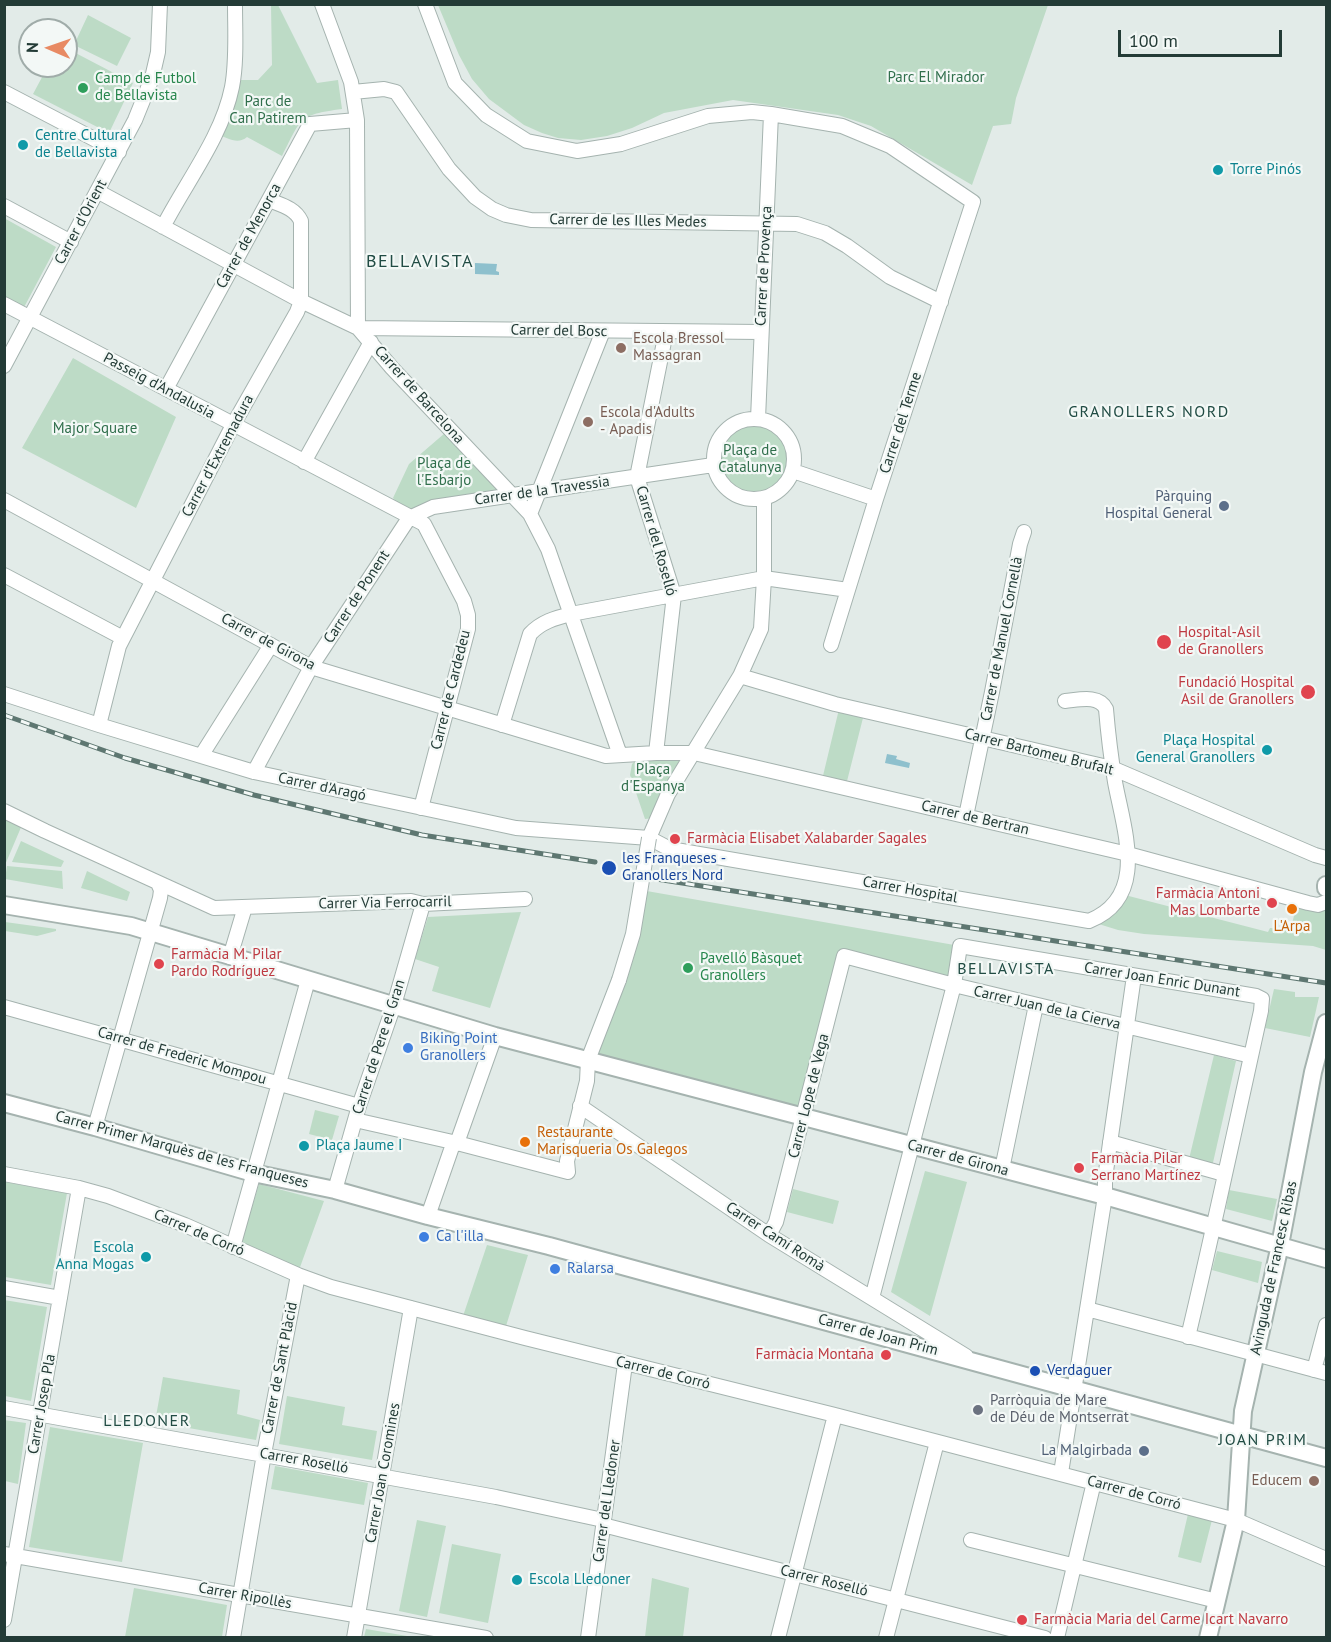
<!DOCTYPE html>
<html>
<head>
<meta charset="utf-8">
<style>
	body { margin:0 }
	#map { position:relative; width:1331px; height:1642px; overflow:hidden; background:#e2ebe8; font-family:"PT Sans",sans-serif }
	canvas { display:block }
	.frame { position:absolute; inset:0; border:6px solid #233b36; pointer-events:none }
	.north { position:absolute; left:18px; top:18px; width:60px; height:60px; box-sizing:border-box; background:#f3f8f6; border:2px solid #a0aca9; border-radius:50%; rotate:272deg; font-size:16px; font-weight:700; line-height:24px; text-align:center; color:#233b36 }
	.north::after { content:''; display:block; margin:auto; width:21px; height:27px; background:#e88a63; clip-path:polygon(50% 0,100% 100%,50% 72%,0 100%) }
	.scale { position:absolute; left:1118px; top:30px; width:164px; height:27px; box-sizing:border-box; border:3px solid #233b36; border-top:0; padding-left:8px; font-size:18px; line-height:21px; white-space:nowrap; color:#233b36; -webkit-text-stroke:4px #f3f8f6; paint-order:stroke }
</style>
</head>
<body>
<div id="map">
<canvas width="1331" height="1642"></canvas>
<div class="frame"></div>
<div class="north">N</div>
<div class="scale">100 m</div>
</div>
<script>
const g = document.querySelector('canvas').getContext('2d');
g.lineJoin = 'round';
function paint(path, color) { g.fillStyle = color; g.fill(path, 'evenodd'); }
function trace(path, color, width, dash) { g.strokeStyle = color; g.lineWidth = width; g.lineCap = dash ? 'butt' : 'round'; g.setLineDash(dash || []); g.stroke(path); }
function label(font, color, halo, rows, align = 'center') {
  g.font = font + ' "PT Sans",sans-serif'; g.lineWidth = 4.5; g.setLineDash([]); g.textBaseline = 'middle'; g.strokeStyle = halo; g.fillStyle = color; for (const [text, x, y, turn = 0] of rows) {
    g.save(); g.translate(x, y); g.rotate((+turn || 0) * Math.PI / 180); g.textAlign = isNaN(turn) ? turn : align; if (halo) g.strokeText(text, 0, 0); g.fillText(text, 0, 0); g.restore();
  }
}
paint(new Path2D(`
	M271,5h7l39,78 21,-3 4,29c-45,6 -40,9 -60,47l-35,-19c-9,8 -20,1 -30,-3l21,-54h20l14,-15z
	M438,5h610l-32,93 -5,26 -18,2 -21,59 -101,-59 -33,-11 -105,-15 -69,13 -32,15 -25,8 -26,4 -23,-2 -16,-5 -18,-8 -35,-26 -17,-20 -13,-24z
	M88,15l43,23 -14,28 -43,-21z
	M66,48l67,35 -24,50 -76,-39 15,-28h18z
	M4,218l52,29 -35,66 -16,-14z
	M73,358l103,59 -40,91 -114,-60z
	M711 460a39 39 0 1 1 78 0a39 39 0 1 1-78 0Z
	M445,433l62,57 -98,28 -16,-20 16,-34z
	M840,705l25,5 -20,79 -24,-5z
	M678,756l4,11 -28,51 -9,1 -15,-44 2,-11 5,-5z
	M5,815l17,10 -17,40z
	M21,841l43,20 -3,6 -49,-5z
	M7,866l55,5 1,18 -58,-10z
	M87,871l43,21 -3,9 -46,-13z
	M641,890l319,56 -6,39 -110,-28 -41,160 -215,-57z
	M1121,894l147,38 2,-4 21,1 6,-27 29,9v39l-13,-4 -169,-12 -26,-4 -29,-9z
	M521,912l-31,96 -58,-17 7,-24 -24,-8 13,-42z
	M5,922l51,7v2l-19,5 -32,-5z
	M1274,989l21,3v5h24l-9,40 -45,-9z
	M1214,1055l22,6 -24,106 -23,-8z
	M315,1110l24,6 -7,24 -23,-6z
	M925,1171l42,11 -37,134 -39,-24z
	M5,1182l62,11 -16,92 -46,-8z
	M259,1184l65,17 -25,69 -58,-26z
	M793,1189l46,12 -6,23 -46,-12z
	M1229,1190l48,9 -5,22 -46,-12z
	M487,1245l41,10 -22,71 -43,-10z
	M1217,1251l45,11 -4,21 -46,-13z
	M4,1300l43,7 -16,94 -26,-5z
	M163,1377l77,13 -3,24 23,6 -4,20 -101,-18z
	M287,1396l58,11 -3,18 35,6 -5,29 -93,-16z
	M4,1420l22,3 -8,61 -13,-3z
	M50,1427l93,16 -21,119 -93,-15z
	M275,1466l93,17 -4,22 -93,-16z
	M1188,1514l24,6 -11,43 -23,-6z
	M417,1520l29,6 -19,91 -28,-6z
	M452,1544l49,10 -13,69 -49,-10z
	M652,1578l37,10 -6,49h-38z
	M134,1588l93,17 -5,32h-97z
	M366,1629l47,8h-49z`), '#bddbc6');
paint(new Path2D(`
	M475,263l22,1 -1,7 3,1v3l-24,-1z
	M887,754l10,2 -1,3 14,4 -1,5 -24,-5z`), '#8ec0cd');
const minor = new Path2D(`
	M322,4l29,78 6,38 1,208
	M425,4l30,79 31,32 41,26 50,10 44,-7 87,-28 44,-4 19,2 71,12 48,20 83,56 -97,297 -45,146
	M4,92l115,60
	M353,92l31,-3 12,3 53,77 26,28 17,12 14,6 25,5 266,4 28,9 22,13 43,31 51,25
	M97,191l204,110 57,27 34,40 138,146 18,35 72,206
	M4,206l67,36
	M163,227c23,-45 59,-90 69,-140 5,-26 3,-56 3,-83
	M4,304l420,220 40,77 4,14v14l-47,179
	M358,328l403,4
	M4,366l131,-246 17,-42 6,-26 2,-48
	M166,389l144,-265 47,-4
	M714 459a40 40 0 1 1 80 0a40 40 0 1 1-80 0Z
	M758,419l13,-305
	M304,462l67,-120
	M793,471l83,28
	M4,500l307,167 295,89 50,-3h38l434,101 180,49 10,2 8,-3
	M530,514l73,-183
	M409,518l24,-11 280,-42
	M4,575l119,63
	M740,676l95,28 277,64 203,87 11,3
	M4,694l95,31 155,47 262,56 133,10 21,11 419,72c60,-24 35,-90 26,-139 -4,-24 -7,-49 -9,-73 -7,-15 -28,-9 -41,-8
	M99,725l20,-79 114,-221 64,-113 4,-11v-80c-6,-13 -20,-16 -32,-21
	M502,725l28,-91c11,-12 25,-16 41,-20l193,-36 84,12
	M656,753l18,-158 -37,-118 29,-145
	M201,756l70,-111
	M254,772l57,-105 98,-149
	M4,811l41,20 169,77 197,-7 12,3 102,-5
	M966,816l26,-124 28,-148 4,-12
	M649,838l19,-44 72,-118 21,-47 3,-51v-79
	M230,957l15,-50
	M4,1007l355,99
	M580,1106l189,129 197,121
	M355,1120l102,23 111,29 -1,-11 20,-80 1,-21 31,-80
	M95,1127l65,-229 1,-8 -3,-7
	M1110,1142l114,32
	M1002,1169l34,-164
	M4,1174l75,14 29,8 77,29 113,50 33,12 194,51 310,77 401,105 90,39
	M335,1190l24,-84 35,-101 29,-101
	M428,1216l24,-69 5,-4 38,-107
	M769,1235l7,-13 68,-266 110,29 297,71
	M233,1247l75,-267
	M4,1288l56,10
	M872,1298l82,-313 6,-39 296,50 6,3 -1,12c-24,108 -47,217 -73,326
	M1087,1309l239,64
	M1314,1370l12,-45
	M4,1408l492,89 107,23
	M1061,1473l44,-277v-18l29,-202
	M603,1525l442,113
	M971,1540l246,61
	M4,1554l482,84
	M4,1620l75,-432
	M233,1638l31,-184 34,-179
	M354,1638l57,-330
	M588,1638l37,-274
	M778,1638l57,-223
	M886,1638l51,-196
	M1057,1638l37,-156`);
const tertiary = new Path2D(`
	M1326,885v3
	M4,905l127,21 364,110 610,160 221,63
	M4,1103l91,24 158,46 82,17 93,26 121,30 777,212
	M1208,1638l28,-118 7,-109 37,-166 33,-173 13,-49`);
trace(minor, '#a5b3af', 16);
trace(tertiary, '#a5b3af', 20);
trace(minor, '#fff', 14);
trace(tertiary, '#fff', 16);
const rail = new Path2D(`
	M4,715l121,43 129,37 168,40 173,27
	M650,878l676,105`);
trace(rail, '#5e7771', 5);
trace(rail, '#f3f8f6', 3, [9]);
const minorBridge = new Path2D(`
	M619,980l14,-46 16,-96`);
trace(minorBridge, '#a5b3af', 16, []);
trace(minorBridge, '#fff', 14);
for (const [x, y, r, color] of [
	[83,88,6,"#2e9e5b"],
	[23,145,6,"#0f9aa8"],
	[1218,170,6,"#0f9aa8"],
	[621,348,6,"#8d6e63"],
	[588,422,6,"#8d6e63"],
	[1224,506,6,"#5c6f8a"],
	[1164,642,8,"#e0444e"],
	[1308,692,8,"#e0444e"],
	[1267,750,6,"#0f9aa8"],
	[675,839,6,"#e0444e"],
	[609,868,8,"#1a4fb4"],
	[1272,903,6,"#e0444e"],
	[1292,909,6,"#e8710a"],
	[159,964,6,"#e0444e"],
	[688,968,6,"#2e9e5b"],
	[408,1048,6,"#3f7fe0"],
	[525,1142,6,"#e8710a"],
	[304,1146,6,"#0f9aa8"],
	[1079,1168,6,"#e0444e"],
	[424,1237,6,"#3f7fe0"],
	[146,1257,6,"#0f9aa8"],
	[555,1269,6,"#3f7fe0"],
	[886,1355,6,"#e0444e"],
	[1035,1371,6,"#1a4fb4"],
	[978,1410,6,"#6b7280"],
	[1144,1451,6,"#5c6f8a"],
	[1314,1481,6,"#8d6e63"],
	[517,1580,6,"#0f9aa8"],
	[1022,1620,6,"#e0444e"]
]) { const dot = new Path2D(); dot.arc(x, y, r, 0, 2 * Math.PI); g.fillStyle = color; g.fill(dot); trace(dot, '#f3f8f6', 2); }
label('15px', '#306f4c', '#f3f8f6', [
	["Parc El Mirador",936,78],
	["Parc de",268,102],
	["Can Patirem",268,119],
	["Major Square",95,429],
	["Plaça de",750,451],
	["Catalunya",750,468],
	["Plaça de",444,464],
	["l'Esbarjo",444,481],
	["Plaça",653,770],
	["d'Espanya",653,787]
]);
label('15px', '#27864d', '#f3f8f6', [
	["Camp de Futbol",95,79],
	["de Bellavista",95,96],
	["Pavelló Bàsquet",700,959],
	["Granollers",700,976]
], 'left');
label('15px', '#0d838f', '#f3f8f6', [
	["Centre Cultural",35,136],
	["de Bellavista",35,153],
	["Torre Pinós",1230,170],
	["Plaça Hospital",1255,741,"right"],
	["General Granollers",1255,758,"right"],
	["Plaça Jaume I",316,1146],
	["Escola",134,1248,"right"],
	["Anna Mogas",134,1265,"right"],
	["Escola Lledoner",529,1580]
], 'left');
label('15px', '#233b36', '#f3f8f6', [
	["Carrer de les Illes Medes",628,221,1],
	["Carrer d'Orient",81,222,-62],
	["Carrer de Menorca",249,236,-61],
	["Carrer de Provença",764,266,-87],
	["Carrer del Bosc",559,331,1],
	["Passeig d'Andalusia",159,386,28],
	["Carrer de Barcelona",419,395,48],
	["Carrer del Terme",901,423,-72],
	["Carrer d'Extremadura",218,456,-62],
	["Carrer de la Travessia",542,491,-8],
	["Carrer del Roselló",656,541,74],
	["Carrer de Ponent",357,597,-57],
	["Carrer de Manuel Cornellà",1002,639,-79],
	["Carrer de Girona",268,642,28],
	["Carrer de Cardedeu",451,690,-76],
	["Carrer Bartomeu Brufalt",1039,752,14],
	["Carrer d'Aragó",322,787,12],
	["Carrer de Bertran",975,818,13],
	["Carrer Hospital",910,890,10],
	["Carrer Via Ferrocarril",385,903,-1],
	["Carrer Joan Enric Dunant",1162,980,9],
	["Carrer Juan de la Cierva",1047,1008,13],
	["Carrer de Pere el Gran",379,1047,-72],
	["Carrer de Frederic Mompou",182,1056,16],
	["Carrer Lope de Vega",809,1096,-76],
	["Carrer Primer Marquès de les Franqueses",182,1150,15],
	["Carrer de Girona",958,1158,15],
	["Carrer de Corró",199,1233,23],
	["Carrer Camí Romà",775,1237,33],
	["Avinguda de Francesc Ribas",1274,1268,-78],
	["Carrer de Joan Prim",878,1335,15],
	["Carrer de Sant Plàcid",280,1368,-79],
	["Carrer de Corró",663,1373,14],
	["Carrer Josep Pla",42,1404,-80],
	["Carrer Roselló",304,1461,10],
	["Carrer Joan Coromines",383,1473,-80],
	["Carrer de Corró",1134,1493,15],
	["Carrer del Lledoner",607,1501,-82],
	["Carrer Roselló",824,1581,14],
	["Carrer Ripollès",245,1596,10]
]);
label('15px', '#785e54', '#f3f8f6', [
	["Escola Bressol",633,339],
	["Massagran",633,356],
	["Escola d'Adults",600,413],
	["- Apadis",600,430],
	["Educem",1302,1481,"right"]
], 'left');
label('15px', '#4e5e75', '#f3f8f6', [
	["Pàrquing",1212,497],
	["Hospital General",1212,514],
	["La Malgirbada",1132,1451]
], 'right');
label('15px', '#be3a42', '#f3f8f6', [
	["Hospital-Asil",1178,633],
	["de Granollers",1178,650],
	["Fundació Hospital",1294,683,"right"],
	["Asil de Granollers",1294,700,"right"],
	["Farmàcia Elisabet Xalabarder Sagales",687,839],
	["Farmàcia Antoni",1260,894,"right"],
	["Mas Lombarte",1260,911,"right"],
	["Farmàcia M. Pilar",171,955],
	["Pardo Rodríguez",171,972],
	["Farmàcia Pilar",1091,1159],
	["Serrano Martínez",1091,1176],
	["Farmàcia Montaña",874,1355,"right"],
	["Farmàcia Maria del Carme Icart Navarro",1034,1620]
], 'left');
label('15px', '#164399', '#f3f8f6', [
	["les Franqueses -",622,859],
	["Granollers Nord",622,876],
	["Verdaguer",1047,1371]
], 'left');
label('15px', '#c56008', '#f3f8f6', [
	["L'Arpa",1292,927],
	["Restaurante",537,1133,"left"],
	["Marisqueria Os Galegos",537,1150,"left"]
]);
label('15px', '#366cbe', '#f3f8f6', [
	["Biking Point",420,1039],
	["Granollers",420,1056],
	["Ca l'illa",436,1237],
	["Ralarsa",567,1269]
], 'left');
label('15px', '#5b616d', '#f3f8f6', [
	["Parròquia de Mare",990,1401],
	["de Déu de Montserrat",990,1418]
], 'left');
g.letterSpacing = '1.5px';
label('16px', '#214c44', '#f3f8f6', [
	["GRANOLLERS NORD",1149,412],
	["BELLAVISTA",1006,969],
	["LLEDONER",147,1421],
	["JOAN PRIM",1263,1440]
]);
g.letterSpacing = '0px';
g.letterSpacing = '1.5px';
label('18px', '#214c44', '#f3f8f6', [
	["BELLAVISTA",420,262]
]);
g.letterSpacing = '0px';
</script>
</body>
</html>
